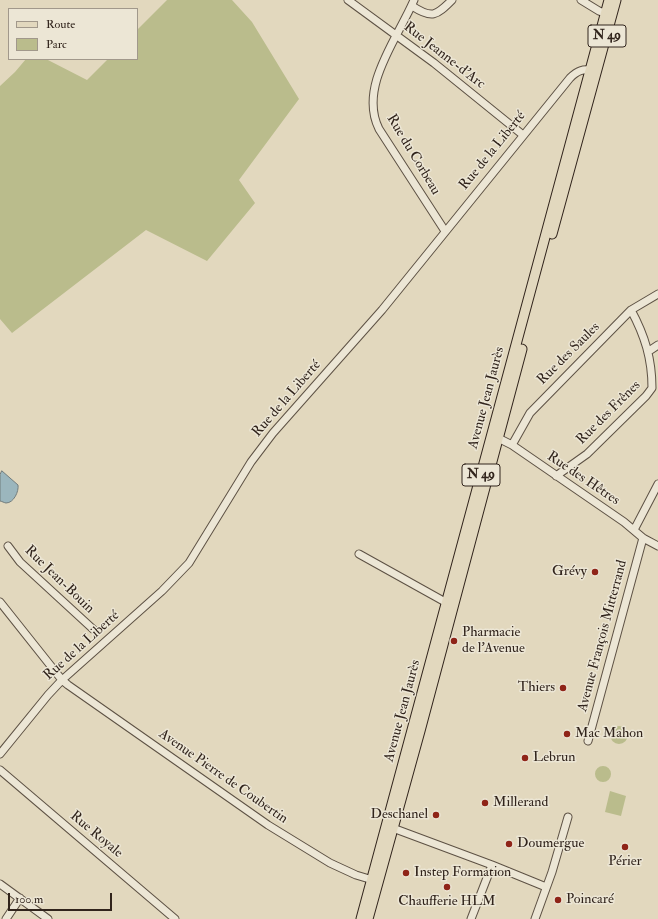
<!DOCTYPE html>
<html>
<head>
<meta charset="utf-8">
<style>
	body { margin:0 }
	#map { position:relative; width:658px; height:919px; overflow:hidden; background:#e2d8be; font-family:"IM FELL Double Pica",serif }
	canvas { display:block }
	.legend { position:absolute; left:8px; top:8px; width:130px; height:52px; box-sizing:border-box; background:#ece6d5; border:1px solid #a1988b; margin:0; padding:5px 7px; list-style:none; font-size:12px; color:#31241c }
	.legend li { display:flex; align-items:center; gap:8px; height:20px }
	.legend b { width:20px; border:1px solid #a1988b }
	.scale { position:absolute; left:8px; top:893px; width:104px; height:18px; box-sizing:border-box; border:2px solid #31241c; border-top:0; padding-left:5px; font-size:12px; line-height:14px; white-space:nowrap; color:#31241c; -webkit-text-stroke:3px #ece6d5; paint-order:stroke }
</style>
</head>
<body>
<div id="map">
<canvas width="658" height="919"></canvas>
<ul class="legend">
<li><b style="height:5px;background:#e2d8be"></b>Route</li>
<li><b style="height:11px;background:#babc8c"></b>Parc</li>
</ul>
<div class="scale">100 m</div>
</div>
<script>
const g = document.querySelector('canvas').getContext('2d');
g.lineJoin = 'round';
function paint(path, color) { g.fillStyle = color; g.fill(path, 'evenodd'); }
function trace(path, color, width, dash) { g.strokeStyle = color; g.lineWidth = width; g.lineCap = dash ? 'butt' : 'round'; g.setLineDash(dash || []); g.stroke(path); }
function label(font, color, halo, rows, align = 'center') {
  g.font = font + ' "IM FELL Double Pica",serif'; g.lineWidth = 3; g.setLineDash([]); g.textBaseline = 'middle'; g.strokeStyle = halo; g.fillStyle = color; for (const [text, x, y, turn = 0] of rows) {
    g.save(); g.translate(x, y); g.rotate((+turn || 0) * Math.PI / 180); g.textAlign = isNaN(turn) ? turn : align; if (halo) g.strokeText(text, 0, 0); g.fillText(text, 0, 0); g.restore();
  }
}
paint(new Path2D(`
	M167,0h65l20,22 47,77 -60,81 16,23 -48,58 -61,-31 -134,103 -12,-14v-233l15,-14 11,-13h20l41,21 21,-21h29v-29z
	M610 735a9 9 0 1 1 18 0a9 9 0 1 1-18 0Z
	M595 774a8 8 0 1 1 16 0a8 8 0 1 1-16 0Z
	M610,791l16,5 -5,20 -16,-4z`), '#babc8c');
const water = new Path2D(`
	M2,471l16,14c1,6 -4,18 -12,18 -1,0 -5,-2 -6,-2v-26z`);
paint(water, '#9bb6bd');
trace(water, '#717c7d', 1);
const minor = new Path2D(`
	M348,0l86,63 89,72
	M414,0c-16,38 -56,87 -35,129l66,102
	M581,0l18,11 11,4
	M412,6c20,13 24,10 40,-6
	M649,351l9,-6
	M494,436l18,9 112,77 19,16 15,8
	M512,445l18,-32 101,-103 27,-16
	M556,476l31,-22 59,-58 6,-8c0,-29 -7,-52 -21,-78
	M634,530l24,-46
	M8,546l12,16 74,68
	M359,554l88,49
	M0,602l62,78 6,5 200,140 62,38 26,12 20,6
	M588,741l55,-203
	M0,754l48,-59 14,-15 100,-89 27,-28 62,-101 22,-29 109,-123 188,-232c7,-7 13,-10 24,-7
	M0,770l175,149
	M390,827l102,38 54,22
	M0,884l48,35
	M6,919l14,-21
	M471,919l21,-54
	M535,919l17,-47 16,-55`);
const major = new Path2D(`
	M552,234l64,-234
	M361,919l248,-919
	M368,919l52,-188 102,-382`);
trace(minor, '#5d5144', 9);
trace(major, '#31241c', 11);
trace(minor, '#ece6d5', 7);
trace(major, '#e2d8be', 9);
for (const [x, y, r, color] of [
	[595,572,4,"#8f2418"],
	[454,641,4,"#8f2418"],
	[563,688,4,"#8f2418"],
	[567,734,4,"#8f2418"],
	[525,758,4,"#8f2418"],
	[485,803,4,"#8f2418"],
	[436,815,4,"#8f2418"],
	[509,844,4,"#8f2418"],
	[625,847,4,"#8f2418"],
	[406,873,4,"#8f2418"],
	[447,887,4,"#8f2418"],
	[558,900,4,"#8f2418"]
]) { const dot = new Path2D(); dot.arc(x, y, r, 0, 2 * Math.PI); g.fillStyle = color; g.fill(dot); trace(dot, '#ece6d5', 1.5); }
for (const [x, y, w] of [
	[607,36,38],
	[481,475,38]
]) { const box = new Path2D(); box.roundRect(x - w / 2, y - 11, w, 22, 3); g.fillStyle = '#ece6d5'; g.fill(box); trace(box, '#31241c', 1); }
label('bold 13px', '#31241c', null, [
	["N 49",607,36],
	["N 49",481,475]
]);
label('14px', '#31241c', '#ece6d5', [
	["Rue Jeanne-d'Arc",444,56,38],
	["Rue de la Liberté",493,151,-51],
	["Rue du Corbeau",413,155,59],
	["Rue des Saules",569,354,-45],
	["Avenue Jean Jaurès",487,398,-75],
	["Rue de la Liberté",287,399,-49],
	["Rue des Frênes",609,413,-45],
	["Rue des Hêtres",583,479,34],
	["Rue Jean-Bouin",59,580,44],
	["Avenue François Mitterrand",603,636,-75],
	["Rue de la Liberté",82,646,-42],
	["Avenue Jean Jaurès",403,711,-75],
	["Avenue Pierre de Coubertin",223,777,35],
	["Rue Royale",96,835,40]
]);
label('14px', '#31241c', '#ece6d5', [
	["Grévy",587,572,"right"],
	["Pharmacie",462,633],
	["de l'Avenue",462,649],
	["Thiers",555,688,"right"],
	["Mac Mahon",575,734],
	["Lebrun",533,758],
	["Millerand",493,803],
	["Deschanel",428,815,"right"],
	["Doumergue",517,844],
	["Périer",625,862,"center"],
	["Instep Formation",414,873],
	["Poincaré",566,900],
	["Chaufferie HLM",447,902,"center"]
], 'left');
</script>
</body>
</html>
